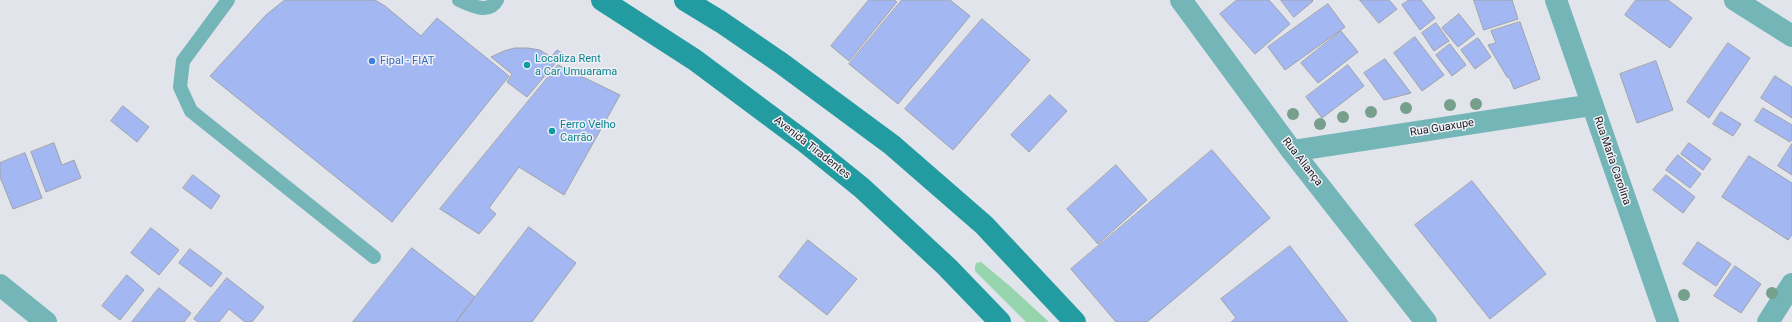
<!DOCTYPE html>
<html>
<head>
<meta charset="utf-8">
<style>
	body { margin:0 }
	canvas { display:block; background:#e1e4ea }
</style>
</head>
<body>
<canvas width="1792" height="322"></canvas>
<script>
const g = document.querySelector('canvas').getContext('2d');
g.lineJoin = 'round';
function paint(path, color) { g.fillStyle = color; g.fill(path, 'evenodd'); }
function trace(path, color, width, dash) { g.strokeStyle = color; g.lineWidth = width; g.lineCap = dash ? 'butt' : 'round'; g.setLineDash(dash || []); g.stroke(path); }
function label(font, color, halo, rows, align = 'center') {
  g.font = font + ' Roboto,sans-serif'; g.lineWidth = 3; g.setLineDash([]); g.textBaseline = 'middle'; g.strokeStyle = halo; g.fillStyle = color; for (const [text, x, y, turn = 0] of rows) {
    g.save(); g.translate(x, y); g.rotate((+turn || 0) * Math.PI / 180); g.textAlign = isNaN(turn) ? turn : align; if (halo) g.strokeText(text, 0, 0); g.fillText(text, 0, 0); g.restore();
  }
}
paint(new Path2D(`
	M981,262l30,25 38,35h-23l-51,-51v-4l1,-4z`), '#96d4ad');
const building = new Path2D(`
	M285,0h90l10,6 36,30 16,-18 72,58 -117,146 -182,-146 56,-61z
	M869,0h25l3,2 -48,59 -18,-15z
	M902,0h48l20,16 -72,88 -49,-40z
	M1237,0h32l21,24 -35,30 -35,-40z
	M1281,0h31l1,1 -19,16z
	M1360,0h29l8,9 -18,14z
	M1409,0h12l14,18 -15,12 -18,-25z
	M1474,0h38l6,19 -34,11z
	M1636,0h32l24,18 -22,30 -45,-33z
	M1328,4l17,23 -60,43 -17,-23z
	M1459,14l16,20 -17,13 -16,-19z
	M982,19l48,41 -77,90 -48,-41z
	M1520,22l20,57 -26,10 -5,-12h-2l-19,-32 8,-2 -5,-12z
	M1436,23l13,18 -15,10 -12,-18z
	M1341,31l17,21 -40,31 -17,-20z
	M1415,37l29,38 -22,16 -28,-38z
	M1478,38l13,19 -16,12 -14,-19z
	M1728,43l22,15 -41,60 -22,-16z
	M1450,44l16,21 -14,11 -16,-21z
	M515,48h13l12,2 11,7 6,-7 6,4 -36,43 -20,-15 5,-8 -21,-17 13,-6z
	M1385,59l26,34 -27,7 -20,-27z
	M1656,61l17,49 -36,13 -17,-49z
	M558,65l62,30 -56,100 -45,-28 -30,41 7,6 -17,20 -39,-25z
	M1348,65l16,21 -42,32 -16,-21z
	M1775,76l17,11v31l-31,-20z
	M1050,95l17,16 -38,41 -18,-17z
	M123,106l26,21 -12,15 -26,-21z
	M1763,108l29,17v14l-2,3 -35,-21z
	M1721,112l20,12 -8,12 -20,-12z
	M54,143l8,22 12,-5 7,18 -35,14 -15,-40z
	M1689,143l22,16 -8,11 -22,-16z
	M1792,144v31l-14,-9z
	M1212,150l58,68 -123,104h-31l-45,-53z
	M25,153l17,45 -29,11 -13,-32v-14z
	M1678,155l23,19 -11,14 -24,-18z
	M1749,156l43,27v52l-4,5 -66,-43z
	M1116,165l31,35 -49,44 -31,-35z
	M193,175l27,21 -9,13 -28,-21z
	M1666,175l29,22 -12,16 -30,-23z
	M1472,181l74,93 -56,45 -75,-94z
	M529,227l47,36 -44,59h-76z
	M151,228l28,22 -20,25 -28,-22z
	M808,240l49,39 -30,36 -48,-38z
	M1698,242l33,22 -15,22 -33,-22z
	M1290,246l58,76h-117l5,-4 -15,-19z
	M412,248l63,49 -19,25h-103z
	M190,249l32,24 -11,14 -32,-24z
	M1735,266l26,18 -20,29 -27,-17z
	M127,275l17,15 -24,30 -18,-14z
	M227,278l37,29 -12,15h-7l-16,-13 -10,13h-21l-4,-3z
	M159,288l32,25 -7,9h-52z`);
paint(building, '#a3b8f3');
trace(building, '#a0a2a7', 1);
trace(new Path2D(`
	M228,0l-45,61 -3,26 11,24 183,146
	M459,0c11,5 30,15 38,0`), '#74b5b7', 14);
trace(new Path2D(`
	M1181,0l111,151 134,171
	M1556,0l112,322
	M1735,0l57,36
	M1292,151l300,-46
	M0,285l46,37
	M1768,322l24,-38`), '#74b5b7', 22);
trace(new Path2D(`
	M602,0l93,60 110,82 57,46 85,79 53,55
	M685,0l36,22 60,41 111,82 92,80 91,97`), '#239ca1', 22);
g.fillStyle = '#769f8c';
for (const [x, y] of [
	[1476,104],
	[1450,105],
	[1406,108],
	[1371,112],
	[1293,114],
	[1343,117],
	[1320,124],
	[1772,293],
	[1684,295]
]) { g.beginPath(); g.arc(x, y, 6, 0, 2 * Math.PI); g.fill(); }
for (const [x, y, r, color] of [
	[372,61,4,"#3f7fe0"],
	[527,65,4,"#0f9aa8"],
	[552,131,4,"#0f9aa8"]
]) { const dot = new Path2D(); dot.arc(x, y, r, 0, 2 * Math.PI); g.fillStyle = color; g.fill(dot); trace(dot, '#eff1f7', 1.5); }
label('11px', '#0d838f', '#eff1f7', [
	["Localiza Rent",535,59],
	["a Car Umuarama",535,72],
	["Ferro Velho",560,125],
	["Carrão",560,138]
], 'left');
label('11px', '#366cbe', '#eff1f7', [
	["Fipal - FIAT",380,61]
], 'left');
label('11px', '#1f1f22', '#eff1f7', [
	["Rua Guaxupe",1442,128,-9],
	["Avenida Tiradentes",812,148,38],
	["Rua Maria Carolina",1612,161,71],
	["Rua Aliança",1302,162,52]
]);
</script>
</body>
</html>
